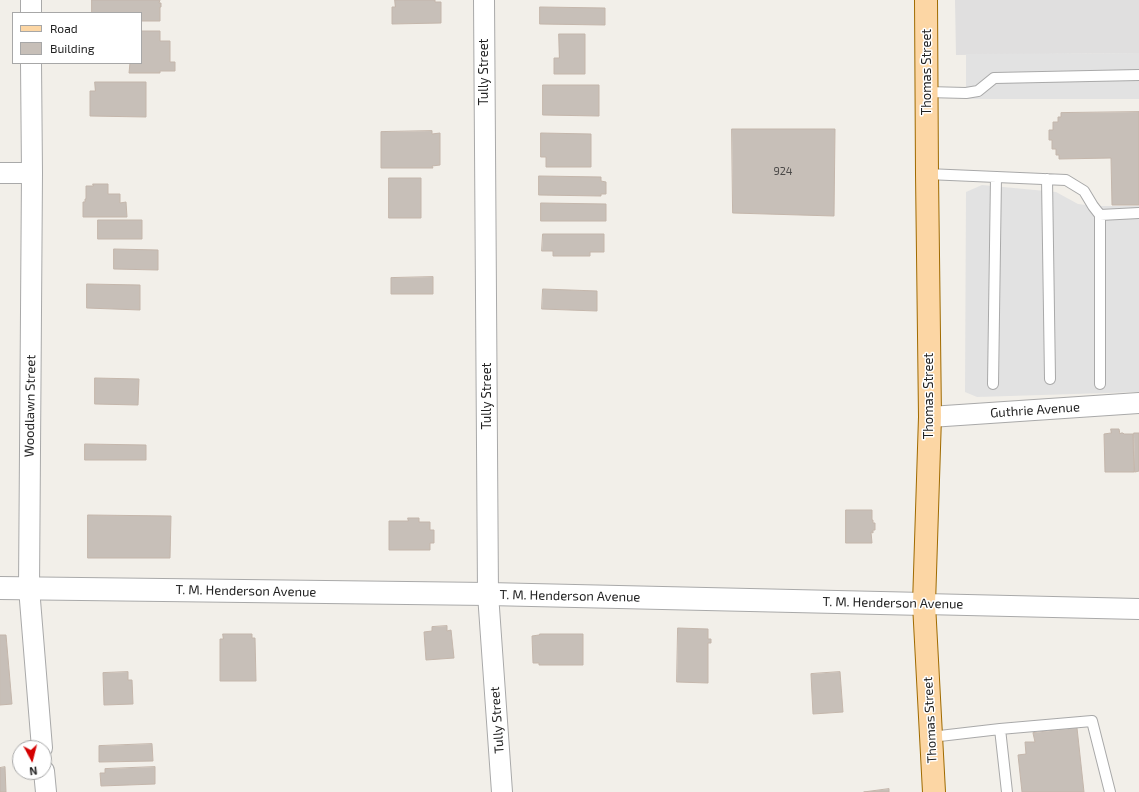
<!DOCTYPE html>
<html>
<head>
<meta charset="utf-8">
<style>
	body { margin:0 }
	#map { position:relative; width:1139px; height:792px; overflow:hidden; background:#f2efe9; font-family:"Exo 2",sans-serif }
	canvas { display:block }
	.legend { position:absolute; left:12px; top:12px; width:130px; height:52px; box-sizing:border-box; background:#fff; border:1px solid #a7a7a7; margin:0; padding:5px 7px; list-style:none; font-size:12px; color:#222 }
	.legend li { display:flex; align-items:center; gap:8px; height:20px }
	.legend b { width:20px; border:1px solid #a7a7a7 }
	.north { position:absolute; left:12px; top:740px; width:40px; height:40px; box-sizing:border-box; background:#fff; border:1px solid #a7a7a7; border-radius:50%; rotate:173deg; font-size:11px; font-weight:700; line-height:16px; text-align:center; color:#222 }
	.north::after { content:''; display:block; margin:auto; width:14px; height:18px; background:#d40000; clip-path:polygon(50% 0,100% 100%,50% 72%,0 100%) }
</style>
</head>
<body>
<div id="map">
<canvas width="1139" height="792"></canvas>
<ul class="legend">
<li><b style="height:5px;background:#fcd6a4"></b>Road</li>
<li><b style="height:11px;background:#c7bfb8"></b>Building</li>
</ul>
<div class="north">N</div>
</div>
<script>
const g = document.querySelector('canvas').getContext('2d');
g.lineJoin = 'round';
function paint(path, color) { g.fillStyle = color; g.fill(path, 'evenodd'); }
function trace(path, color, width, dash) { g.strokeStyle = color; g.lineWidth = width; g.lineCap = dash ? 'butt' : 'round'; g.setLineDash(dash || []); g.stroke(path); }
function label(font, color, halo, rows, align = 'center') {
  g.font = font + ' "Exo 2",sans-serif'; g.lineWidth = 3; g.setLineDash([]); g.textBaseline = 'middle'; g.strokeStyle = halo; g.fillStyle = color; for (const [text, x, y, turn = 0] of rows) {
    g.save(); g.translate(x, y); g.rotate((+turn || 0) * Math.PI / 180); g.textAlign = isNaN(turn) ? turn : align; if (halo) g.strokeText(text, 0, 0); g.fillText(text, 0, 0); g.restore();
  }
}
paint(new Path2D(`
	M955,0h184v53l-183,2z`), '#e0dfdf');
paint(new Path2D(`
	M1139,53v46h-173v-45z
	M982,185l74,7 22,12 15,2h46v186l-162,5 -12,-5 1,-200z`), '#e2e2e2');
const building = new Path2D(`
	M92,0h68l-1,3h2v4h-1v14h-19v-8h-49z
	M395,0h40v2h6v21l-49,1v-17h3z
	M540,7l65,1v17l-65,-1z
	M141,31h19v10h10v21h5v9h-15v2h-31l1,-10h11z
	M559,34h26v40h-31v-16h5z
	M95,82h51v35l-56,-1v-25h5z
	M543,85h56v31l-56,-1z
	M1139,112v93h-27l-1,-47 -52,1v-4h-3v-6h-4v-9h-3v-10h4v-8h5v-5h3v-4z
	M732,129h103l-1,87 -101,-3z
	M432,131v3l8,-1v32l-8,1 1,2h-52v-36z
	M541,133l50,1v33h-45v-10h-5z
	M539,176l62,1v4l5,1v12h-5v2l-62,-1z
	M389,178h32v40h-32z
	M93,184h15v10h12v9l6,-1 1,15h-44v-15h2v-3h1v-13h7z
	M541,203l65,1v17h-65z
	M98,220h44v19h-44z
	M543,234h61v18h-14v4h-37v-5h-11z
	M114,249l44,1v20l-44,-1z
	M433,277v17h-42v-16z
	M87,284l53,1v25l-53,-2z
	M543,289l54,2v20l-55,-2z
	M95,378l44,1 -1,26 -43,-1z
	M1111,429h8l1,5 1,-1h2l1,1h9l1,38h-29l-1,-38 7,-1z
	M1134,433h5v38l-4,1z
	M85,444l61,1v15h-61z
	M846,510h26v10h1v3h2v7h-2v3l-2,-1 1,11h-26z
	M88,515l83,1 -1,42h-82z
	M408,518h11v4h11v8h4v13h-4v7h-41v-29h19z
	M447,626v5l4,-1 3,28 -28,2 -2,-28 8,-1v-4z
	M678,628l30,1v10h3v4h-3v40l-31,-1z
	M223,634h29v4h3l1,43h-36v-42h3z
	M540,634h43v31h-44v-2h-6l-1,-27 7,-1z
	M0,635h6l6,69 -12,1z
	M128,672v8h4l1,24 -29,1 -1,-32z
	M840,672l3,40 -30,2 -2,-40z
	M1077,728l7,64h-62l-4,-37 8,-1 -1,-12h10l-2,-9z
	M152,744l1,17 -54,1v-16z
	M5,767l1,25h-6v-24z
	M155,767v17l-54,2 -1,-13h5v-4z
	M889,789v3h-25z`);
paint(building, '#c7bfb8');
trace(building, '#c4b6ab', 1);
const service = new Path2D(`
	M927,92l39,1 12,-2 16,-13 145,-3
	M927,174l139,6 18,11 9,15 7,9v169
	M1047,179l3,200
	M1100,215l39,-2
	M993,384l3,-207
	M1000,729l92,-8 18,71
	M931,737l69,-8 7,63`);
const minor = new Path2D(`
	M31,0v13
	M484,0l4,594 14,198
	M31,63l1,110 -3,415 13,160
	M0,173h32
	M930,417l209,-14
	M924,604l215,5
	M44,771l2,21`);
const tertiary = new Path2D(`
	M0,588l488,6 436,10`);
const primary = new Path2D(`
	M926,0l1,174 3,243 -6,187 10,188`);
trace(service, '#a9a9a9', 12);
trace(minor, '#a9a9a9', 22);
trace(tertiary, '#a9a9a9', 24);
trace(primary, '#a06b00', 24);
trace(service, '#fff', 10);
trace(minor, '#fff', 20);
trace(tertiary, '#fff', 22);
trace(primary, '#fcd6a4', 22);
label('11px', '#4b4948', null, [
	["924",783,171]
]);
label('13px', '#222', '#fff', [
	["Tully Street",484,72,-90],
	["Thomas Street",927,72,-90],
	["Tully Street",487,396,-90],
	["Thomas Street",929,396,-90],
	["Woodlawn Street",30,406,-89],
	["Guthrie Avenue",1035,410,-4],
	["T. M. Henderson Avenue",246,591,1],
	["T. M. Henderson Avenue",570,596,1],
	["T. M. Henderson Avenue",893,603,1],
	["Tully Street",497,720,-94],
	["Thomas Street",930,720,-93]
]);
</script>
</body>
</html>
